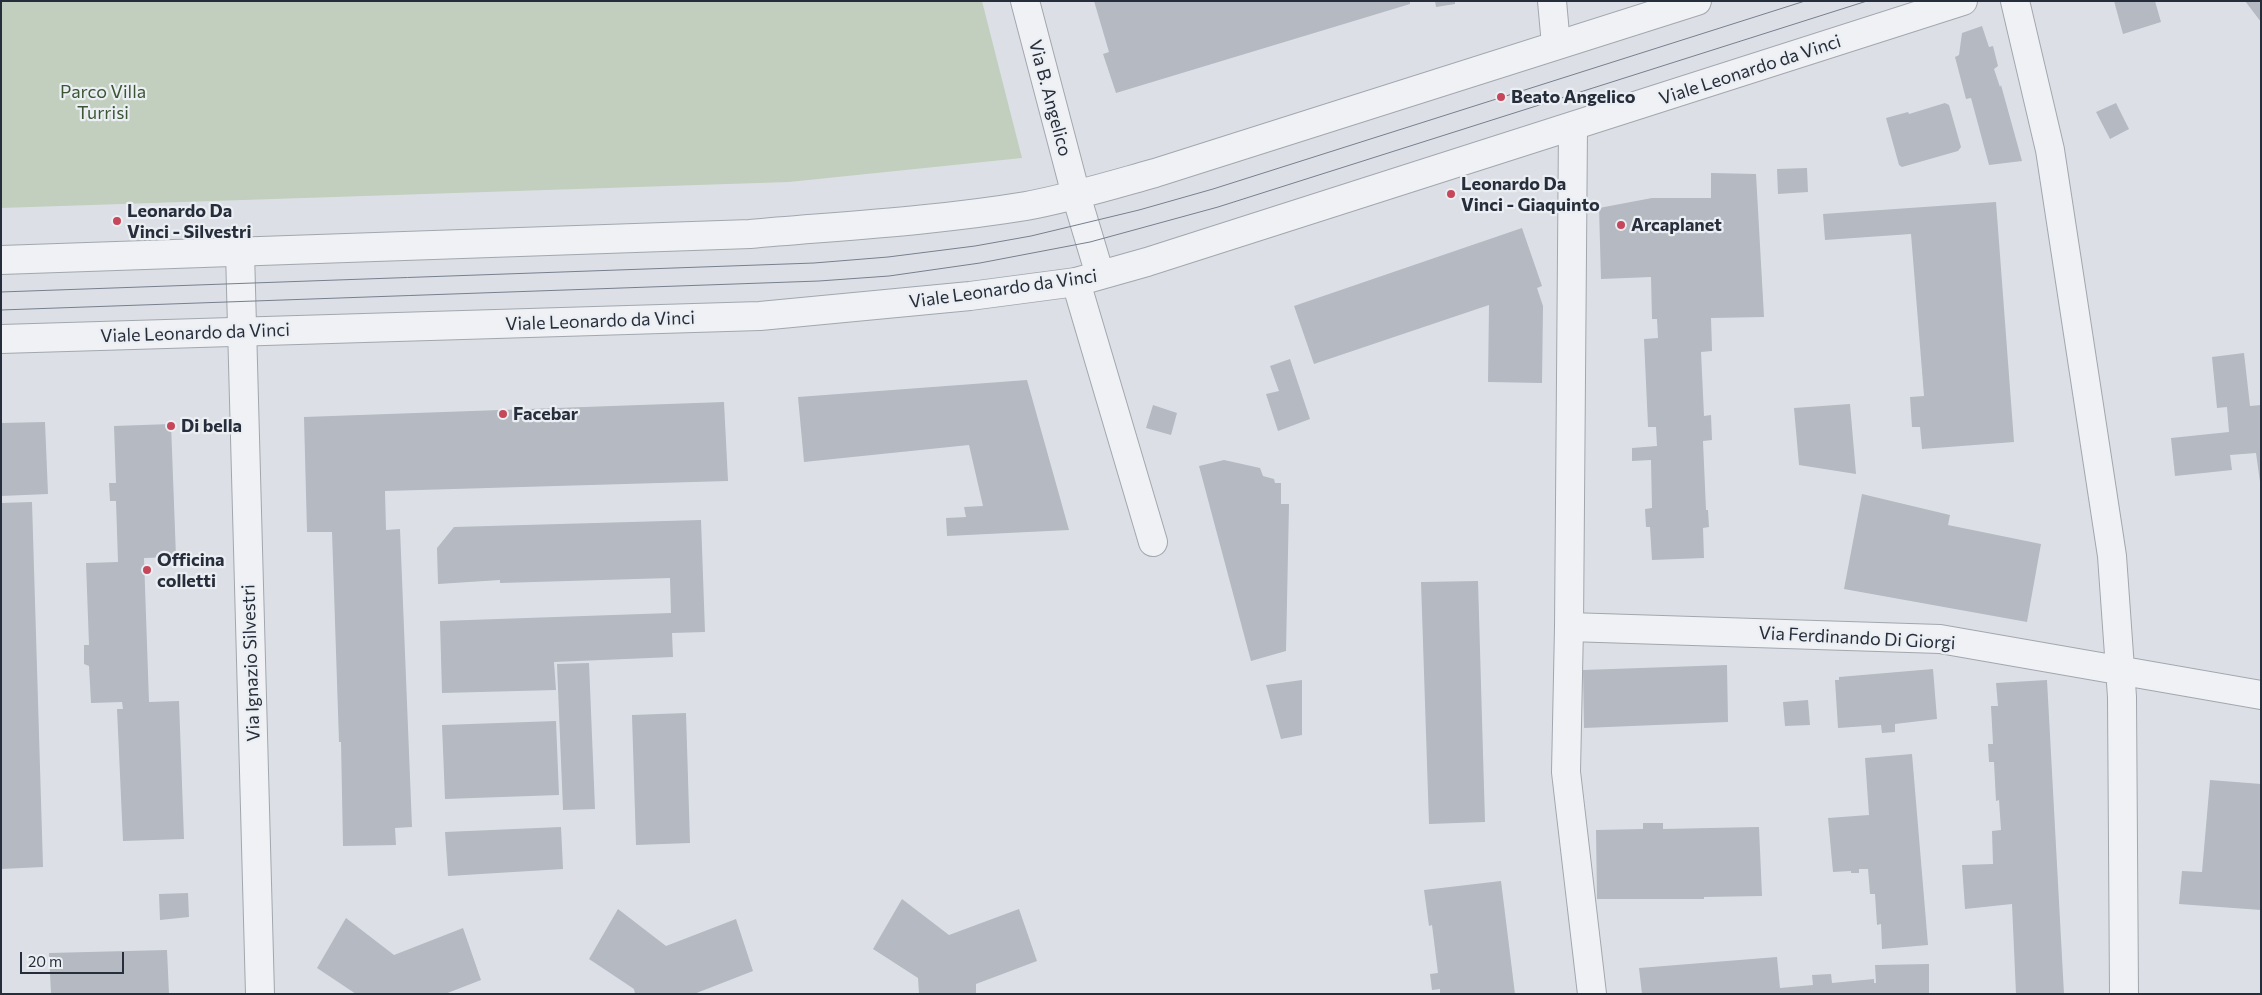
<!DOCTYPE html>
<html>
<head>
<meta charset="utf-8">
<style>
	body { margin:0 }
	#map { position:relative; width:2262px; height:995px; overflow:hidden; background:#dce0e6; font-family:Commissioner,sans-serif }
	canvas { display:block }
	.frame { position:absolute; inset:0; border:2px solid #272e3b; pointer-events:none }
	.scale { position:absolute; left:20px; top:952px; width:104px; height:22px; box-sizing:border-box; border:2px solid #272e3b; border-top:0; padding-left:6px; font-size:15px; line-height:18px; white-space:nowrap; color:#272e3b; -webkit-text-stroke:4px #ebeff3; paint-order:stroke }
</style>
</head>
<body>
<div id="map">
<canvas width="2262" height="995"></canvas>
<div class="frame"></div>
<div class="scale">20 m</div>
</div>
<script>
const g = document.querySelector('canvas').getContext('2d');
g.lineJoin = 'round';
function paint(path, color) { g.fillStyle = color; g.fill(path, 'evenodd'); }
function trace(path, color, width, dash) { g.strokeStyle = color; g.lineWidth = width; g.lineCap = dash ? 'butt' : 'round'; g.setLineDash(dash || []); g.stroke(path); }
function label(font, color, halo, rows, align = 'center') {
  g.font = font + ' Commissioner,sans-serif'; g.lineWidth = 4.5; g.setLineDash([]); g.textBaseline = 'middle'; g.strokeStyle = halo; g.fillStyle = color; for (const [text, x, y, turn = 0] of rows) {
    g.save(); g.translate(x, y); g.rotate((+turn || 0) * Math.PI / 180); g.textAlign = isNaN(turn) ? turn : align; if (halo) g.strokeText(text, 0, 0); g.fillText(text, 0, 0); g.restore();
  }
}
paint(new Path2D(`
	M1,1h981l40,157 -233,24 -788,26z`), '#c2cfbe');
paint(new Path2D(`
	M1094,1h316v3l-294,89 -13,-39 6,-2z
	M1435,1h20v3l-19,3z
	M2114,1h41l6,21 -38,12z
	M2245,1h16v21z
	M1982,26l7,21 4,-1 5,20 -4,3 6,18 1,-2 21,76 -33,4 -18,-67 -5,1 -11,-42 4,-2 3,-22z
	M1945,103l4,2 12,42 -3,4 -56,16 -3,-2 -13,-47 22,-6 1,2z
	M2116,103l13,26 -19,10 -14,-27z
	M1807,168l1,24 -30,2 -1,-25z
	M1711,173l45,1 8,143 -53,1 1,33 -11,1 3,64 7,-1 1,25 -9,1 3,69h2l1,17 -6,1 1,30 -52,2 -2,-33h-4l-1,-18 7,-1 -1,-48 -19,1v-13l25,-2 -1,-19h-8l-4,-88 14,-1 -1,-19h-5l-1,-42 -50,2 -2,-71 53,-10h59z
	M1996,202l18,240 -92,7 -2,-22h-8l-2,-30 14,-1 -13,-162 -86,6 -2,-26z
	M1522,228l20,58 -5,2 6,18 -1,77 -54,-1 1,-77 -175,59 -20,-58z
	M2244,353l6,53 11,-1v84l-5,-36 -26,2 2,15 -57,6 -4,-38 58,-6 -2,-25 -10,1 -5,-51z
	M1290,359l20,60 -32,12 -12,-37 13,-3 -9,-25z
	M1027,380l42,150 -122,6 -1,-18 20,-1 -2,-10 19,-1 -14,-61 -165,17 -6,-65z
	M724,402l4,79 -343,10 1,39 14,-1 12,298 -17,1 1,17 -53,1 -2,-104h-2l-7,-210h-25l-3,-115z
	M1850,404l6,70 -57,-9 -5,-57z
	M1153,405l24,8 -6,22 -25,-7z
	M45,422l3,72 -47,2v-73z
	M171,424l5,133 -32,1 5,144 30,-1 5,138 -61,2 -6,-132h6l-1,-7 -31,1 -2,-37 -5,-2v-19h5l-3,-82 32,-1 -2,-61h-6l-1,-18h7l-2,-57z
	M1224,460l36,8 3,8 11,3 1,4h6v21h8l-3,147 -35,10 -52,-195z
	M1862,494l88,21 -2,10 93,19 -14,78 -183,-33z
	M32,502l11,365 -42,2v-366z
	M701,520l4,112 -33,1 1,24 -119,5 2,28 -114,3 -2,-72 231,-8 -1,-35 -170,5v-3l-62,4 -1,-36 17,-21z
	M1478,581l7,241 -56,2 -8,-242z
	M589,663l6,146 -32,1 -6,-146z
	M1727,665l1,57 -144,6 -1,-58z
	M1933,669l4,50 -42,5v8l-13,1 -1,-8 -43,3 -3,-48h4v-3z
	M1302,680v55l-21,4 -15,-54z
	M2047,680l17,314h-48l-4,-90 -47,5 -3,-44 31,-1 -1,-33 9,-1 -2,-30 -3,1 -2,-39h-5l-1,-18h5l-2,-38h7l-2,-23z
	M1808,700l2,25 -25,1 -2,-24z
	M686,713l4,130 -54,2 -4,-130z
	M556,721l3,74 -114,4 -3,-74z
	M1912,754l16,191 -46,4 -1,-25 -4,1 -2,-31h-5l-2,-25h-9v4h-8v-2l-18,1 -5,-54 41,-3 -4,-57z
	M2210,780l51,4v126l-82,-6 3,-33 20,1z
	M1643,823h20v6l96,-2 3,69 -58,1v2h-107l-1,-69 47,-1z
	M561,827l2,42 -115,7 -3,-44z
	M1501,881l14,113h-75v-5l-8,1 -2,-16 8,-1 -6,-48 -3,1 -5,-36z
	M188,893l1,24 -29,3 -1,-26z
	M902,899l47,36 70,-26 18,52 -61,23v10h-57l-1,-16 -45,-29z
	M618,909l48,37 70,-27 17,52 -59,23h-59l-1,-5 -45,-30z
	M346,918l48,37 69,-27 18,52 -36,14h-89l-39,-26z
	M167,950l2,44h-118l-2,-41z
	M1777,957l3,31 33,-3 -1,-10 19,-1 1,9 42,-4v4h2l-1,-18 54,-1v30h-287l-3,-26z`), '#b4b9c2');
const minor = new Path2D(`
	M1025,1l51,194
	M1552,1l4,44
	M2015,1l35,149 62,406 10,141 2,297
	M1573,127l-4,500 -3,145 26,222
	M240,252l20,742
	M1076,282l77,260
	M1569,627l371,12 321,56`);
const tertiary = new Path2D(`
	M1076,195l24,80
	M1,260l749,-26c91,-8 185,-13 276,-28 44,-8 86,-21 129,-33l542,-172
	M1,339l759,-23 210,-20 106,-14 71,-20 816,-261`);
trace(minor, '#a2a7af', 30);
trace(tertiary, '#a2a7af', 30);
trace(minor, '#eff1f4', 28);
trace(tertiary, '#eff1f4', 28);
trace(new Path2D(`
	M1,292l813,-29 74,-6 87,-11 56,-10 108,-26 74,-21 592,-188
	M1,310l818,-29 70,-5 91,-13 110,-21 128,-35 649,-206`), '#777f8e', 1);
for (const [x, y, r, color] of [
	[1501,97,5,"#c54759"],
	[1451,194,5,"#c54759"],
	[117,221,5,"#c54759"],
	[1621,225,5,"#c54759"],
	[503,414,5,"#c54759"],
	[171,426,5,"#c54759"],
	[147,570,5,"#c54759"]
]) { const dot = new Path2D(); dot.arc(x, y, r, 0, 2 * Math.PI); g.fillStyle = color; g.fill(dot); trace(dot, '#ebeff3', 2); }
label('18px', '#272e3b', '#ebeff3', [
	["Viale Leonardo da Vinci",1750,70,-18],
	["Via B. Angelico",1050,98,75],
	["Viale Leonardo da Vinci",1003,289,-8],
	["Viale Leonardo da Vinci",600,321,-2],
	["Viale Leonardo da Vinci",195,333,-2],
	["Via Ferdinando Di Giorgi",1857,638,3],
	["Via Ignazio Silvestri",251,663,-92]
]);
label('18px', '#3b5635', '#ebeff3', [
	["Parco Villa",103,92],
	["Turrisi",103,113]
]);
label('bold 18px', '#272e3b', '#ebeff3', [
	["Beato Angelico",1511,97],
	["Leonardo Da",1461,184],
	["Vinci - Giaquinto",1461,205],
	["Leonardo Da",127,211],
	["Vinci - Silvestri",127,232],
	["Arcaplanet",1631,225],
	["Facebar",513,414],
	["Di bella",181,426],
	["Officina",157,560],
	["colletti",157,581]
], 'left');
</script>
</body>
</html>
